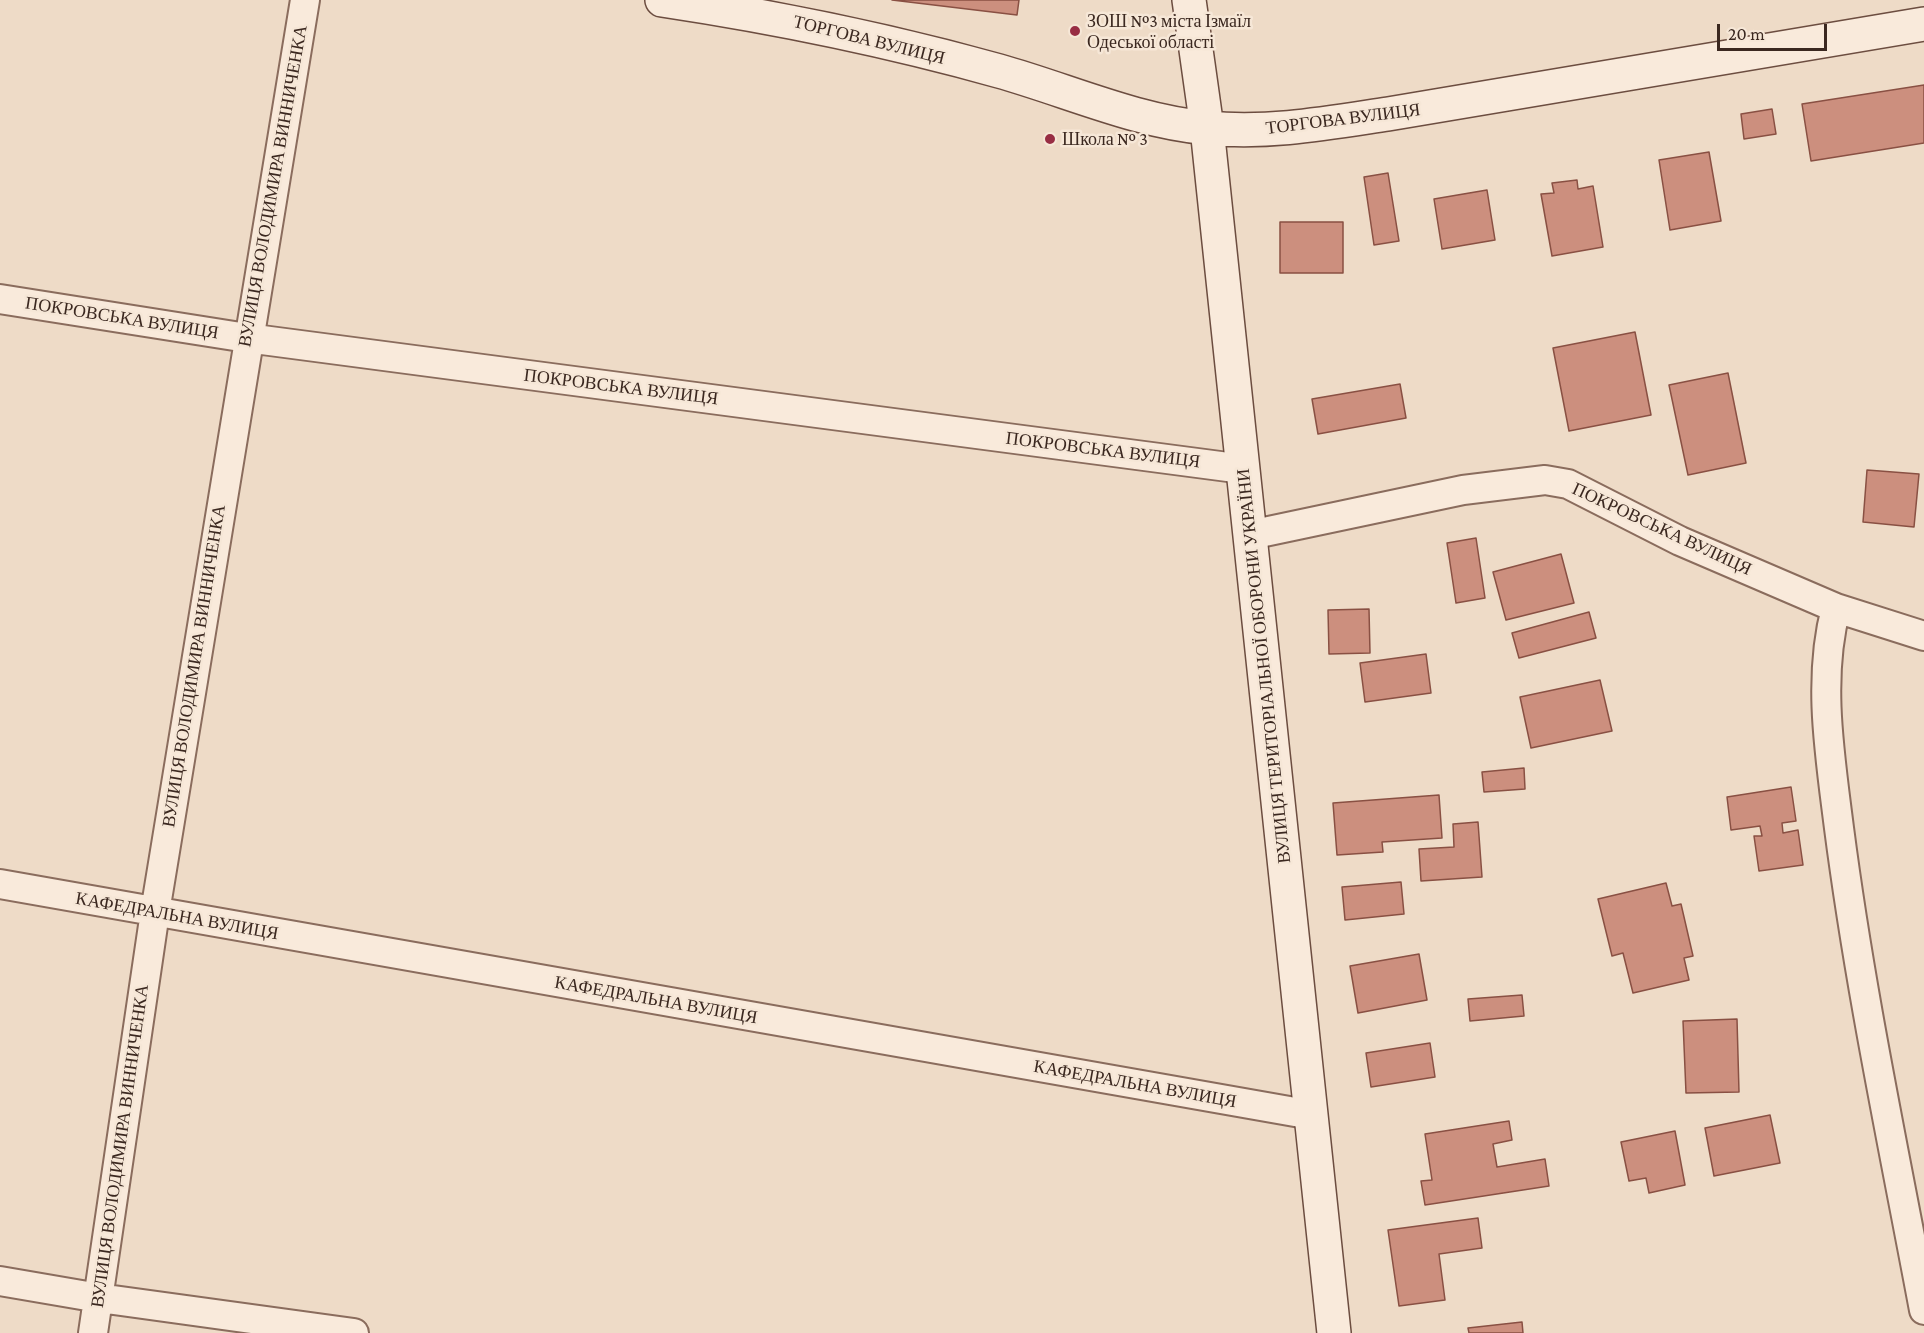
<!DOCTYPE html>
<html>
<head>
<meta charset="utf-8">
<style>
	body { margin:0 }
	#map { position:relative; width:1924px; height:1333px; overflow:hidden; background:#eedbc7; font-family:"Crimson Pro",serif }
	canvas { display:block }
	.scale { position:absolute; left:1717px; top:24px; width:110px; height:27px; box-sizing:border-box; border:3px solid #3b2820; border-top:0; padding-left:8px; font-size:18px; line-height:21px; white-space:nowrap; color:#3b2820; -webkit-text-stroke:4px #f6e7d7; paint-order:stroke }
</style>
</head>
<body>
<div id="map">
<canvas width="1924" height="1333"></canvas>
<div class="scale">20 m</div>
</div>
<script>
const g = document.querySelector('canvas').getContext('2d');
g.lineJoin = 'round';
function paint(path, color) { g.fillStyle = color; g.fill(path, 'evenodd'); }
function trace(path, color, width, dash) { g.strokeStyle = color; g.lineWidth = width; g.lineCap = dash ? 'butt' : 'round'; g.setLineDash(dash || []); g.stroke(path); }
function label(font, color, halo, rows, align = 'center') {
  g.font = font + ' "Crimson Pro",serif'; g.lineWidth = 5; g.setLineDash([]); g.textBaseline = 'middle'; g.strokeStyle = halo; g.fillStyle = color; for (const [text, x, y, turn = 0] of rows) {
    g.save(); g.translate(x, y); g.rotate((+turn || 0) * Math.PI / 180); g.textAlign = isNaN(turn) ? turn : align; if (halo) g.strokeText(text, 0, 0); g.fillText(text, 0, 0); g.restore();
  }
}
const building = new Path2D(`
	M892,0h127l-2,15z
	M1924,85v58l-113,18 -9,-57z
	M1772,109l4,25 -32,5 -3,-25z
	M1709,152l12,69 -51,9 -11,-70z
	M1388,173l11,68 -25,4 -10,-68z
	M1577,180l1,9 15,-3 10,61 -51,9 -11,-62 13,-1 -2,-10z
	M1487,190l8,50 -53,9 -8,-50z
	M1280,222h63v51h-63z
	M1635,332l16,83 -82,16 -16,-83z
	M1728,373l18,90 -58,12 -19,-90z
	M1400,384l6,34 -88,16 -6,-35z
	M1867,470l52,4 -5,53 -51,-5z
	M1476,538l9,60 -29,5 -9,-60z
	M1561,554l13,49 -68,17 -13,-48z
	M1369,609l1,44 -41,1 -1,-44z
	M1589,612l7,26 -77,20 -7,-25z
	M1426,654l5,39 -66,9 -5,-39z
	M1600,680l12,51 -81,17 -11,-51z
	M1524,768l1,21 -41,3 -2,-20z
	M1791,787l5,34 -14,2 1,10 15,-3 5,35 -44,6 -5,-35h8l-2,-10 -29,4 -4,-33z
	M1439,795l3,43 -60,4 1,10 -46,3 -4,-52z
	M1478,822l4,55 -61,4 -2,-32 35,-2 -1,-23z
	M1401,882l3,32 -59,6 -3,-33z
	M1666,883l6,23 9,-2 12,52 -9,2 5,22 -56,13 -10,-40 -11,3 -14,-57z
	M1419,954l8,46 -69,13 -8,-47z
	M1522,995l2,21 -54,5 -2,-22z
	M1737,1019l2,73 -53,1 -3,-72z
	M1430,1043l5,34 -64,10 -5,-34z
	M1770,1115l10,48 -66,13 -9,-48z
	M1509,1121l3,19 -19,4 4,23 48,-8 4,27 -124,19 -4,-24 11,-1 -7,-46z
	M1675,1131l10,54 -36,8 -3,-15 -17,3 -8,-39z
	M1478,1218l4,30 -43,6 6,46 -46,6 -11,-76z
	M1522,1322l1,11h-54l-1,-5z`);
paint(building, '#cc8f7e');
trace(building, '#895043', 1.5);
const street = new Path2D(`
	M0,299l247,39 996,131
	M1250,535l213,-45 82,-10 23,4 112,57 156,67 88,28
	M1836,608c-19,71 -6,148 3,220 21,162 55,322 85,482
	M0,884l1312,231
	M0,1281l99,17 255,35
	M93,1333l62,-421 150,-912`);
const secondary = new Path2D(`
	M662,0c113,17 226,40 337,71 68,19 138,51 209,57 61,6 120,-5 180,-14l536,-90
	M1189,0l18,128 127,1205`);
trace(street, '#8a6c5d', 32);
trace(secondary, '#6c4d40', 36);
trace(street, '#f9eadb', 28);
trace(secondary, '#f9eadb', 33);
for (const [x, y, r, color] of [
	[1075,31,6,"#982d43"],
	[1050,139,6,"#982d43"]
]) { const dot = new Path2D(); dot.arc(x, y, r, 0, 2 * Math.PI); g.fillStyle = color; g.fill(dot); trace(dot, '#f6e7d7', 2); }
label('18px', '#3b2820', '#f6e7d7', [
	["ЗОШ №3 міста Ізмаїл",1087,21],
	["Одеської області",1087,42],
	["Школа № 3",1062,139]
], 'left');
label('18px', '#3b2820', '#f6e7d7', [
	["ТОРГОВА ВУЛИЦЯ",869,40,14],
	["ТОРГОВА ВУЛИЦЯ",1343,119,-7],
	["ВУЛИЦЯ ВОЛОДИМИРА ВИННИЧЕНКА",273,186,-80],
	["ПОКРОВСЬКА ВУЛИЦЯ",122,318,9],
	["ПОКРОВСЬКА ВУЛИЦЯ",621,387,7],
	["ПОКРОВСЬКА ВУЛИЦЯ",1103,450,7],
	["ПОКРОВСЬКА ВУЛИЦЯ",1662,529,25],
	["ВУЛИЦЯ ВОЛОДИМИРА ВИННИЧЕНКА",194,666,-81],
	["ВУЛИЦЯ ТЕРИТОРІАЛЬНОЇ ОБОРОНИ УКРАЇНИ",1264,666,-96],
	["КАФЕДРАЛЬНА ВУЛИЦЯ",177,916,10],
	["КАФЕДРАЛЬНА ВУЛИЦЯ",656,1000,10],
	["КАФЕДРАЛЬНА ВУЛИЦЯ",1135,1084,10],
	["ВУЛИЦЯ ВОЛОДИМИРА ВИННИЧЕНКА",120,1146,-82]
]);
</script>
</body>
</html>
